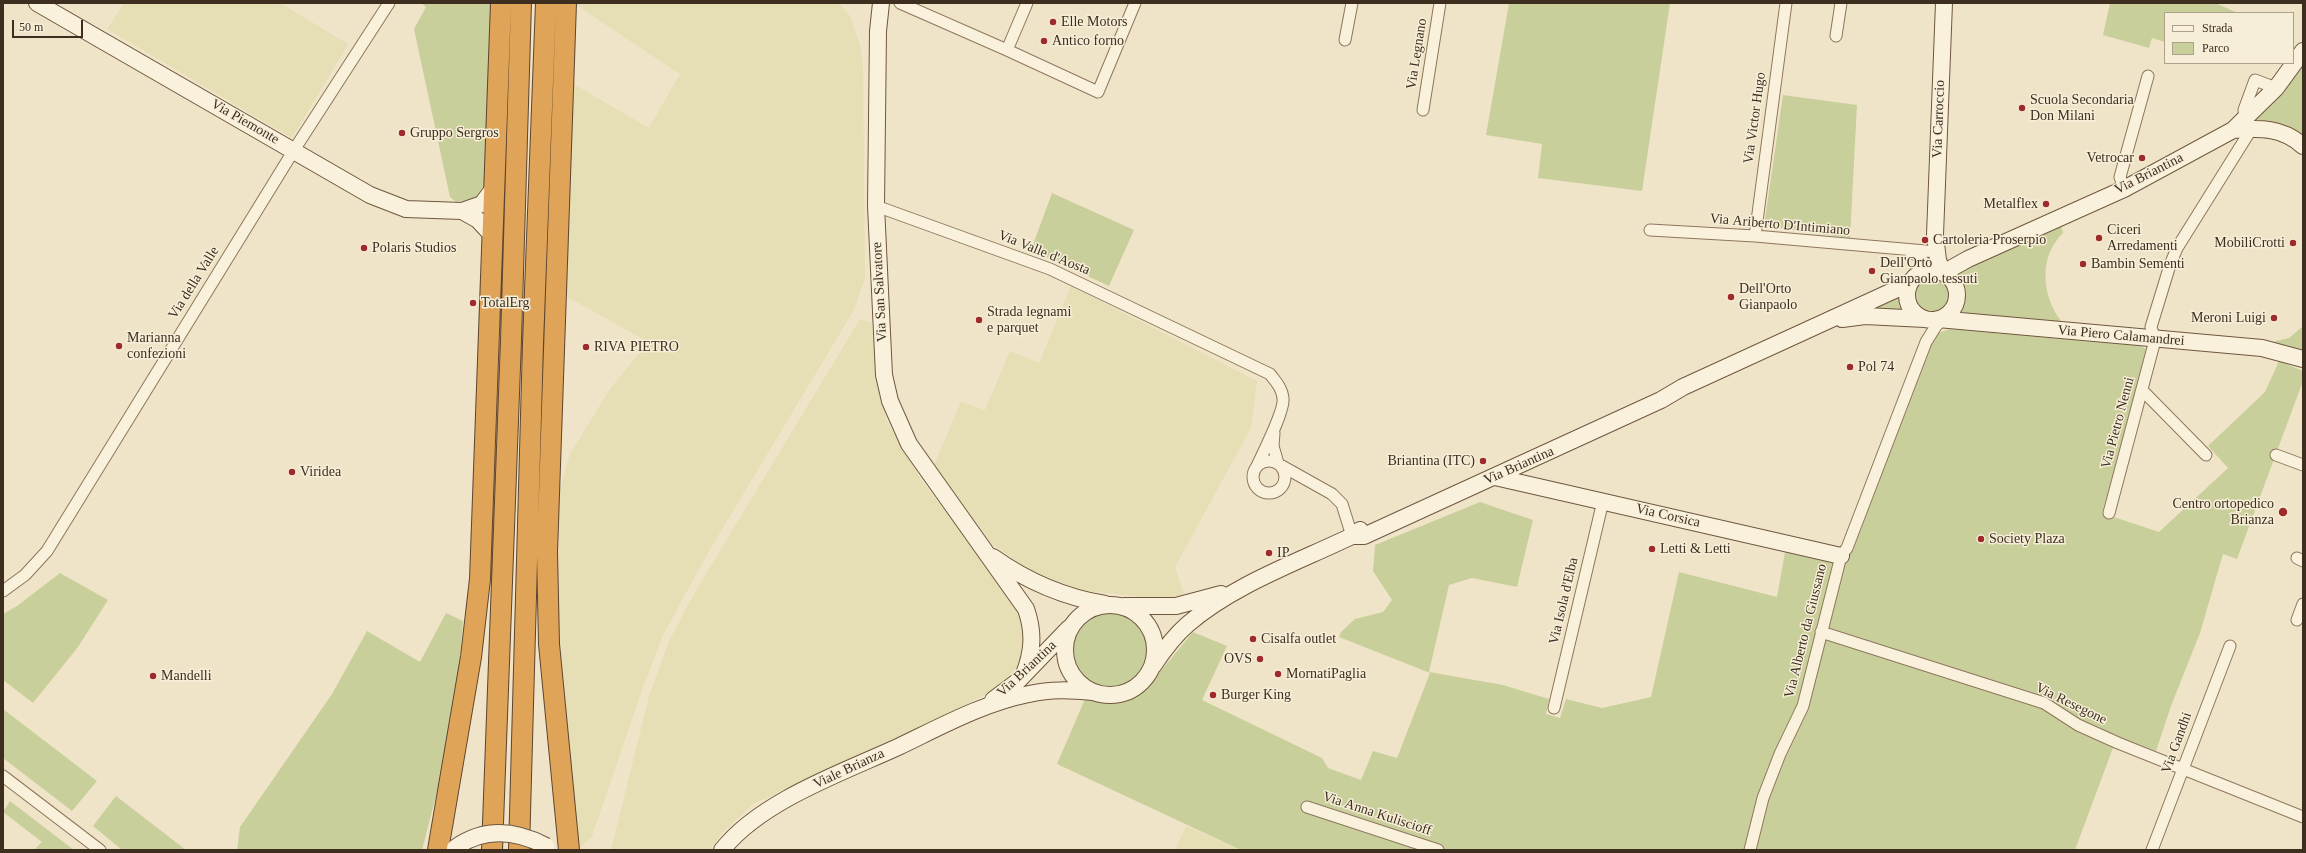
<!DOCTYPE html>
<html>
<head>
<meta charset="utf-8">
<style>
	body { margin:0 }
	#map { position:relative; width:2306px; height:853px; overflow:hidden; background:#f0e4c8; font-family:Georgia,serif }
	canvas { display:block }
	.frame { position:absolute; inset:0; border:4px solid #3d2e20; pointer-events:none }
	.legend { position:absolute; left:2164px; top:12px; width:130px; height:52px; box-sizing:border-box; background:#f7eed8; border:1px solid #ada18e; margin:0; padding:5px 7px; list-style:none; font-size:12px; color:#3d2e20 }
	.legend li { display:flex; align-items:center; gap:8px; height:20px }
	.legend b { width:20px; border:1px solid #ada18e }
	.scale { position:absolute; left:12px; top:20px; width:71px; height:18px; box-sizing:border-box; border:2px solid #3d2e20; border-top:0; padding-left:5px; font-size:12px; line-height:14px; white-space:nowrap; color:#3d2e20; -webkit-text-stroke:3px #f7eed8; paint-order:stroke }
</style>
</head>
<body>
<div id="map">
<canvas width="2306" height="853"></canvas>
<div class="frame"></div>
<ul class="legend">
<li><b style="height:5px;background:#faf1dc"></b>Strada</li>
<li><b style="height:11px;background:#c9cf9b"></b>Parco</li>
</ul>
<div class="scale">50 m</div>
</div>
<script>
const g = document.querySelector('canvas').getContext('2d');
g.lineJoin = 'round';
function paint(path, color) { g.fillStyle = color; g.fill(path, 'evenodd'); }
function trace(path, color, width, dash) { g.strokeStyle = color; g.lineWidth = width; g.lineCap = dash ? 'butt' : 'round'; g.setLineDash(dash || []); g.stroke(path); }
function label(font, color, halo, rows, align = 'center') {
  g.font = font + ' Georgia,serif'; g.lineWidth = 3; g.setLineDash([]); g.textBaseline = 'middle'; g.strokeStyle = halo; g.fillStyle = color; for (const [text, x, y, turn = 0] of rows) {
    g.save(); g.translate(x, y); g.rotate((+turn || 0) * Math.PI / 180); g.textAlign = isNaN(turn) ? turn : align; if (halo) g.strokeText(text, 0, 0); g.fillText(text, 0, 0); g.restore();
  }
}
paint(new Path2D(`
	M124,3h156l68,41 -56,94 -185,-109z
	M573,3h266l11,13 10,29 3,22 2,211 -11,32 -145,241 -46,84 -21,55 -50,146 -14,14 -20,-205 1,-153 11,-38 40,-65 38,-47 -84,-47 6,-213 79,46 31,-54z
	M1071,286l186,95 -6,47 -76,139 9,28 -22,4 -76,-8 -50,-16 -45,-32 -57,-78 27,-63 24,8 25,-59 29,12z
	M860,319l12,4 4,56 11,42 34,59 101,131 5,22 -4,23 -8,14 -20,19 -51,27 -191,88 -31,29 -12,17h-99l38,-154 20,-55 25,-47z
	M1186,826l55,24h-66z`), '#e6deb5');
paint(new Path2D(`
	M421,3h76l-10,170 -3,13 -9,13 -19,3 -6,-5 -36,-168 12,-22z
	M1509,3h161l-28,188 -104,-13 4,-34 -56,-9z
	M2110,3h105l23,10h-73v29l-13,-4 -3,10 -46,-13z
	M2303,58v82l-54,-17z
	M1783,95l74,10 -7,133 -86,-12z
	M1052,193l82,37 -25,56 -78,-36z
	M2061,226l2,7c-25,24 -21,63 -2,88l-1,4 -104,-9c10,-21 8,-25 -4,-44z
	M1912 295a20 20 0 1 1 40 0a20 20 0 1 1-40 0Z
	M1903,289l3,21 -42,4z
	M2303,326v27l-36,-10 22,-5z
	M1950,329l191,17 5,3 1,6 -45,158 57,19 69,-64 -20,-22 57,-54 14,-31 24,10v10l-66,178 -14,-5 -23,79 -29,73 -15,45 -39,-14 -42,113h-834l-184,-86 28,-65 33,2 27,-11 48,-58 34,14 -25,54 120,58 6,10 33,12 12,-29 24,7 33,-85 -91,-36 2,-5 14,-13 28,-7 9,-12 -19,-29 2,-26 105,-43 53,18 -16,67 -45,-9 -23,7 -20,87 74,13 46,14 -3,15 14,4 6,-19 36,9 49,-11 28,-125 98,25 8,-45 51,12 13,-9 84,-217 8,-6z
	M60,573l48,27 -30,47 -45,56 -30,-23v-66l14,-8z
	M1071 650a39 39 0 1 1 78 0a39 39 0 1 1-78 0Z
	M446,613l17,8 -9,105 -32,124h-185l3,-23 92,-133 35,-63 53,31z
	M3,709l94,72 -25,30 -69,-53z
	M116,796l70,54h-64l-29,-24z
	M10,801l64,49h-40l8,-8 -39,-30z`), '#c9cf9b');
const street = new Path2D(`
	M900,3l107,47 20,-47
	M1836,36l5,-33
	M1345,40l7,-37
	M1007,50l91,42 37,-89
	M1423,110l17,-107
	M2245,119l-1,-9 11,-30 21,8
	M2124,189l-4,-12 28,-101
	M876,206l174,63 220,105c6,8 12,14 13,24 2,12 -20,55 -26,68
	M1650,230l105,6 182,16
	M1755,236l31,-233
	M1910,252l9,4 6,8
	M2142,390l64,65
	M1274,433l-1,13 5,17
	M2276,455l27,10
	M1253 477a16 16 0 1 1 32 0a16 16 0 1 1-32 0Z
	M1282,466l50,28 10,10 10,32
	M2109,513l46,-173 -4,-13 19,-62 7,-17 75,-120
	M2297,558l6,3
	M3,591l22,-16 22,-24 247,-401 95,-147
	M2297,620l6,-16
	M1821,632l223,71 34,22 40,18 185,74
	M1554,708l49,-207
	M3,776l97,74
	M1307,807l131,43
	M1750,850l13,-52 17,-44 23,-48 38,-150 6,-8 79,-206 10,-16 10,-10
	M2152,850l78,-204`);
const secondary = new Path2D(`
	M37,3l333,192 36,14 56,2 20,-7 11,-15
	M881,3l-3,28 -2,175 8,169 6,26 19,43 117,165c8,23 7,42 -2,65
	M2233,130c27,-2 49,-3 70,16
	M462,211l16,9 14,15
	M1907 295a25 25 0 1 1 50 0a25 25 0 1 1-50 0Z
	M1943,273l25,-14 156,-70 109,-59 43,-42 27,-37
	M1943,273l-5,-13 -3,-25 9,-232
	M1842,319l23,-3 60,3
	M1938,319l324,29 41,11
	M1495,477l346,79
	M1352,536h12l297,-136 22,-13 227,-104
	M993,557c35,25 70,40 112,47
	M1065 650a45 45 0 1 1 90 0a45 45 0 1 1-90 0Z
	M1124,606h52l45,-12
	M1153,666c10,-15 21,-30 35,-42 45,-39 110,-62 164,-88l8,-6
	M993,700l24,-18 52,-54
	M722,850c39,-49 119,-77 176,-103 42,-20 85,-44 131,-53 22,-5 42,-4 64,-2`);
const highway = new Path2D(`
	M566,3l-19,549 2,92 20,206
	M438,850l33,-193 9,-78 21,-576
	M492,850l19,-510 10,-337
	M519,850l14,-507 13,-340`);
trace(street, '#8d765c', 13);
trace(secondary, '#6f573f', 18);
trace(highway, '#5b4430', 22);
trace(street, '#faf1dc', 11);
trace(secondary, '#faf1dc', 16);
trace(highway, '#e0a458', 20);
const secondaryBridge = new Path2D(`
	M455,848c29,-21 60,-18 91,-2`);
trace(secondaryBridge, '#6f573f', 18, []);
trace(secondaryBridge, '#faf1dc', 16);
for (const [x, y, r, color] of [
	[1053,22,4,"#9e2a2b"],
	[1044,41,4,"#9e2a2b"],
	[2022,108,4,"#9e2a2b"],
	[402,133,4,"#9e2a2b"],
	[2142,158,4,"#9e2a2b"],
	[2046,204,4,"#9e2a2b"],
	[2099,238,4,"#9e2a2b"],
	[1925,240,4,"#9e2a2b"],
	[2293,243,4,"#9e2a2b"],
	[364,248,4,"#9e2a2b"],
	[2083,264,4,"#9e2a2b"],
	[1872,271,4,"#9e2a2b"],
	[1731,297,4,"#9e2a2b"],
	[473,303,4,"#9e2a2b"],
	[2274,318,4,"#9e2a2b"],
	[979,320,4,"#9e2a2b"],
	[119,346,4,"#9e2a2b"],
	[586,347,4,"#9e2a2b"],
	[1850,367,4,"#9e2a2b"],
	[1483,461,4,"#9e2a2b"],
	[292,472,4,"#9e2a2b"],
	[2283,512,5,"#9e2a2b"],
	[1981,539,4,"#9e2a2b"],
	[1652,549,4,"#9e2a2b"],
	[1269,553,4,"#9e2a2b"],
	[1253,639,4,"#9e2a2b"],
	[1260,659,4,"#9e2a2b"],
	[1278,674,4,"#9e2a2b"],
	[153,676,4,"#9e2a2b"],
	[1213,695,4,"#9e2a2b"]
]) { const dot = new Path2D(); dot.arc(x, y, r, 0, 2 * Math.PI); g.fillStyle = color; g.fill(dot); trace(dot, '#f7eed8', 1.5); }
label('14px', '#3d2e20', '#f7eed8', [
	["Elle Motors",1061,22],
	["Antico forno",1052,41],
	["Scuola Secondaria",2030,100],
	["Don Milani",2030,116],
	["Gruppo Sergros",410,133],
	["Vetrocar",2134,158,"right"],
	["Metalflex",2038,204,"right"],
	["Ciceri",2107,230],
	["Arredamenti",2107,246],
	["Cartoleria Proserpio",1933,240],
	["MobiliCrotti",2285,243,"right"],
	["Polaris Studios",372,248],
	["Dell'Orto",1880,263],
	["Gianpaolo tessuti",1880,279],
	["Bambin Sementi",2091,264],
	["Dell'Orto",1739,289],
	["Gianpaolo",1739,305],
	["TotalErg",481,303],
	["Strada legnami",987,312],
	["e parquet",987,328],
	["Meroni Luigi",2266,318,"right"],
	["Marianna",127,338],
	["confezioni",127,354],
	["RIVA PIETRO",594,347],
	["Pol 74",1858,367],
	["Briantina (ITC)",1475,461,"right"],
	["Viridea",300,472],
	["Centro ortopedico",2274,504,"right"],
	["Brianza",2274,520,"right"],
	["Society Plaza",1989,539],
	["Letti & Letti",1660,549],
	["IP",1277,553],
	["Cisalfa outlet",1261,639],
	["OVS",1252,659,"right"],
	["MornatiPaglia",1286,674],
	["Mandelli",161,676],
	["Burger King",1221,695]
], 'left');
label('14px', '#3d2e20', '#f7eed8', [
	["Via Legnano",1417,54,-81],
	["Via Victor Hugo",1755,118,-82],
	["Via Carroccio",1939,119,-88],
	["Via Piemonte",245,122,30],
	["Via Briantina",2149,174,-27],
	["Via Ariberto D'Intimiano",1780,225,5],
	["Via Valle d'Aosta",1044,253,22],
	["Via della Valle",194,283,-58],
	["Via San Salvatore",880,292,-93],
	["Via Piero Calamandrei",2121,336,5],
	["Via Pietro Nenni",2118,423,-75],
	["Via Briantina",1519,466,-24],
	["Via Corsica",1668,516,13],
	["Via Isola d'Elba",1564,601,-77],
	["Via Alberto da Giussano",1806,631,-76],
	["Via Briantina",1027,669,-43],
	["Via Resegone",2071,704,26],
	["Via Gandhi",2177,743,-70],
	["Viale Brianza",849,769,-25],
	["Via Anna Kuliscioff",1377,814,18]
]);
</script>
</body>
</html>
